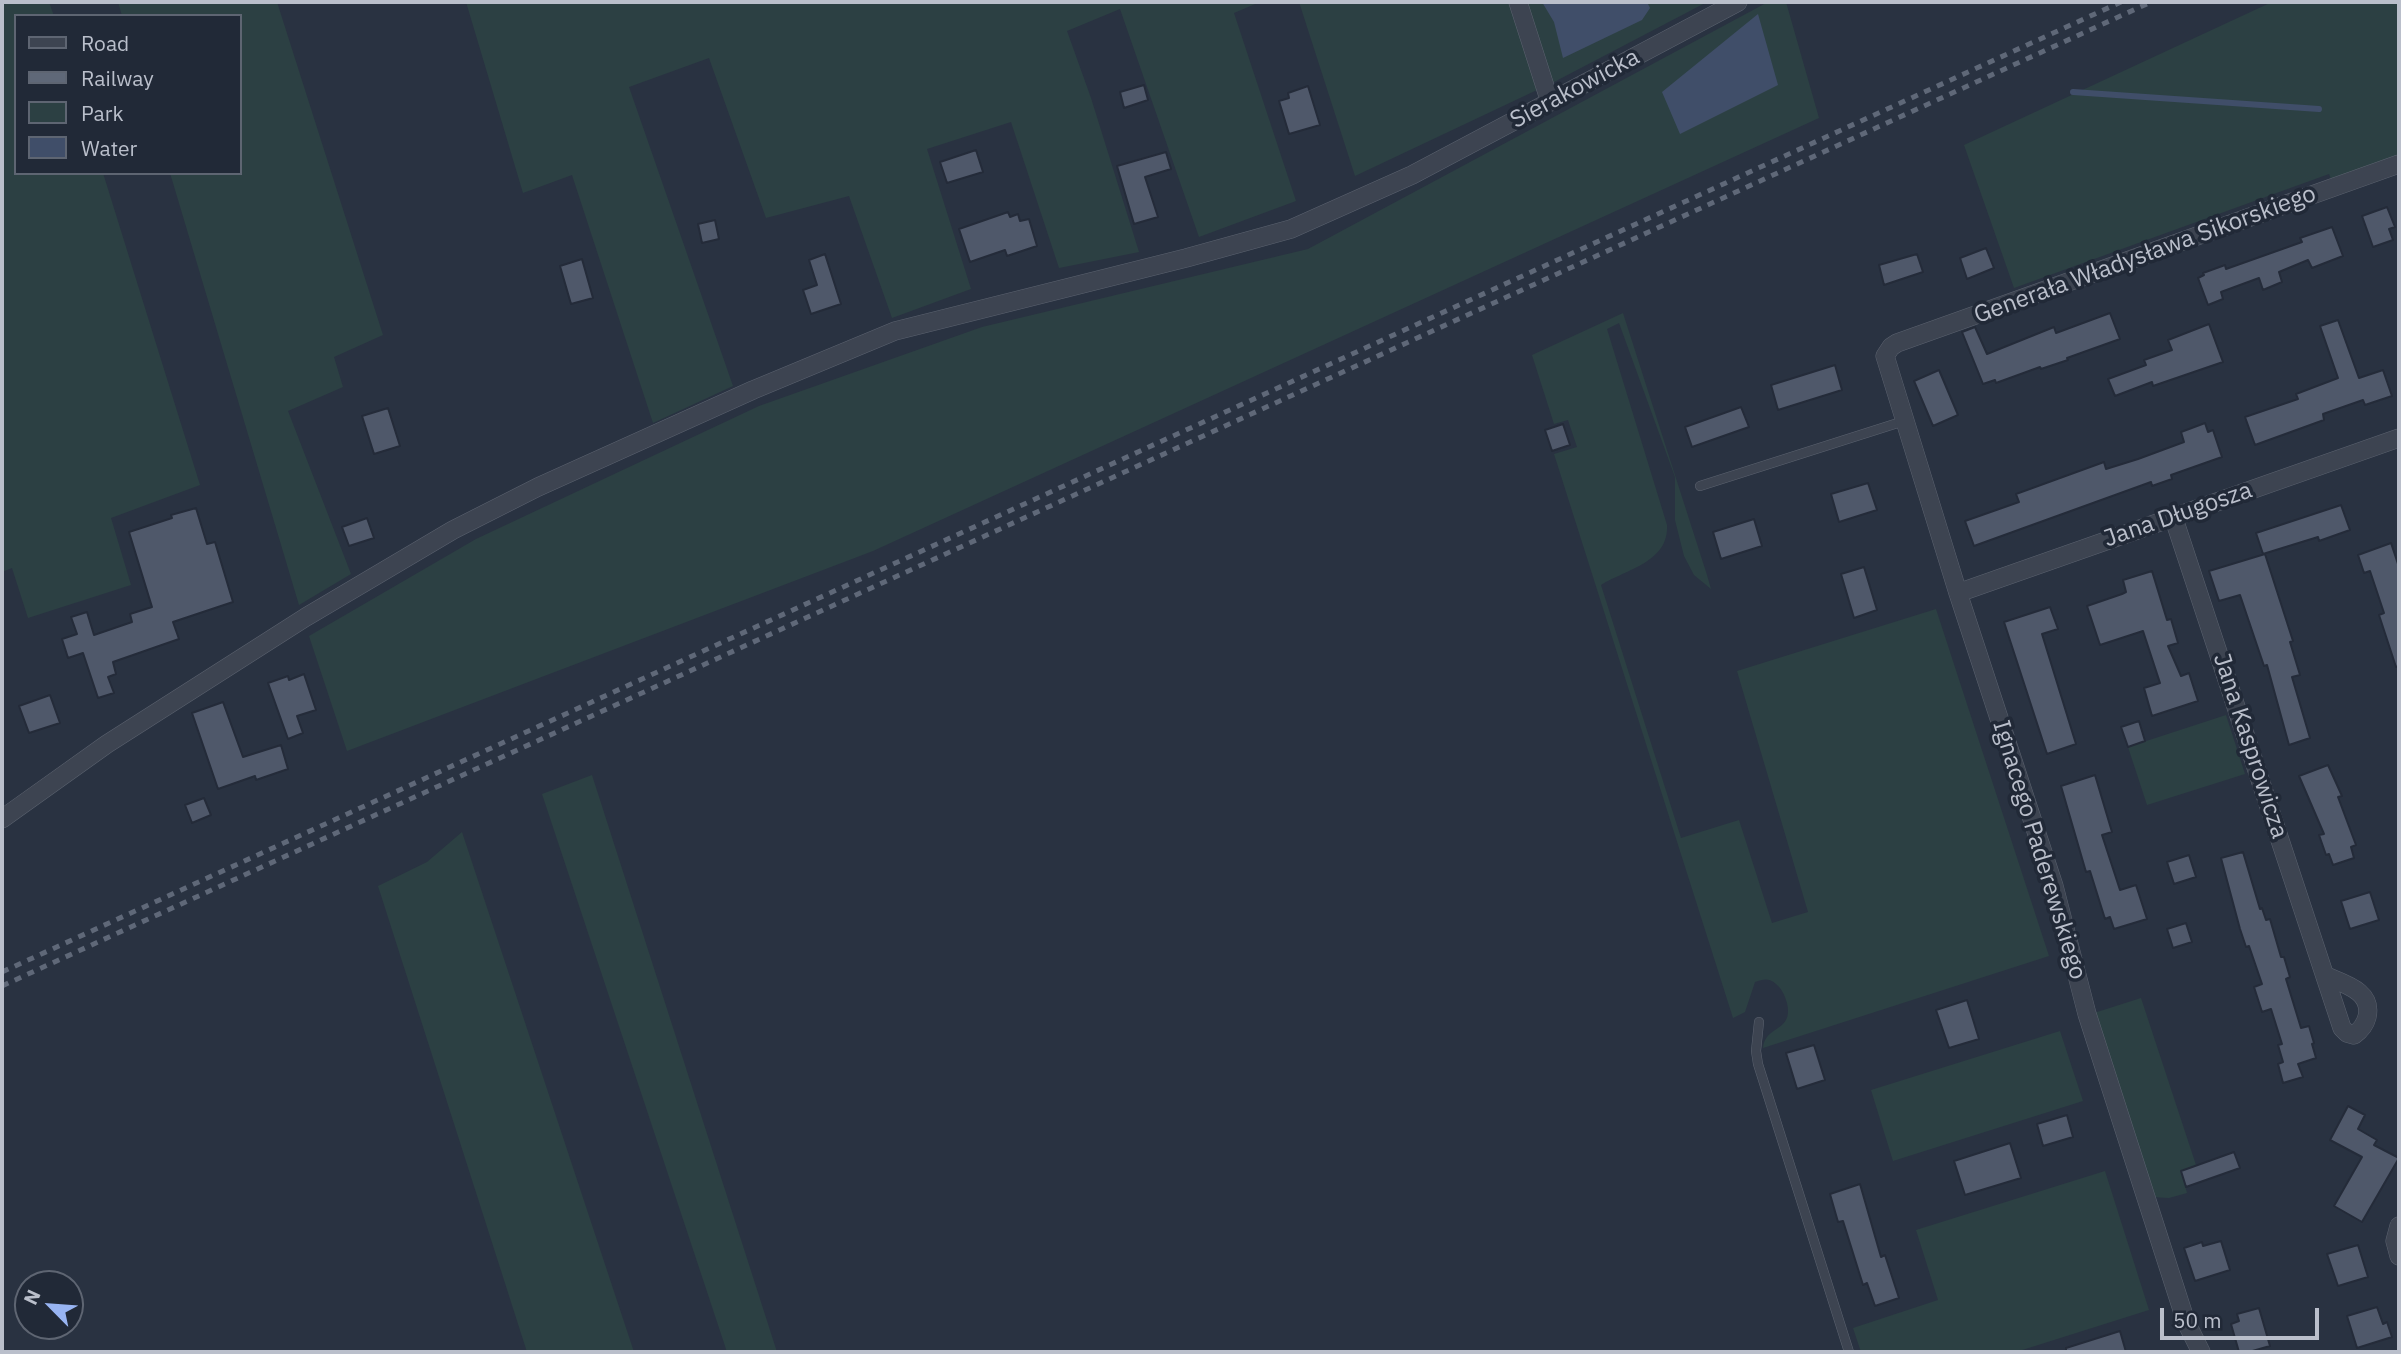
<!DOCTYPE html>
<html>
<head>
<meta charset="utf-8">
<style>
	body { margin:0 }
	#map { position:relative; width:2401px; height:1354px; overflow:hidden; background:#293241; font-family:"IBM Plex Sans",sans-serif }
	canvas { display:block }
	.frame { position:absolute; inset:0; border:4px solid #babfcb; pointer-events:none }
	.legend { position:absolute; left:14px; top:14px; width:228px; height:161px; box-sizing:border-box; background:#212937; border:2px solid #5e6572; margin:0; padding:9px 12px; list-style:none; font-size:21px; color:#babfcb }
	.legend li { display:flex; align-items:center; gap:14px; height:35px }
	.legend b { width:35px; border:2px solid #5e6572 }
	.north { position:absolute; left:14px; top:1270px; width:70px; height:70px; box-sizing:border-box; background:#212937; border:2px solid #5e6572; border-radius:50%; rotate:295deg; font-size:19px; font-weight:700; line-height:28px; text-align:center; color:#babfcb }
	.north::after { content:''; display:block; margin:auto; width:24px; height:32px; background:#98b4f2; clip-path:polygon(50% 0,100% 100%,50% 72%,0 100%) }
	.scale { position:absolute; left:2160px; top:1308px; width:159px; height:32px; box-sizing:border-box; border:4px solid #babfcb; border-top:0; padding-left:9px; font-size:21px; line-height:24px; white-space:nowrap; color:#babfcb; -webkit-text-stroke:5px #212937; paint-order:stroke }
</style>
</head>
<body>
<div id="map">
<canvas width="2401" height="1354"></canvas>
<div class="frame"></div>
<ul class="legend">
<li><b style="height:9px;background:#3d4451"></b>Road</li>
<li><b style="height:9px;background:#5f6878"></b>Railway</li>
<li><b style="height:19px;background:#2c4043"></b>Park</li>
<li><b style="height:19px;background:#404e69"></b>Water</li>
</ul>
<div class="north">N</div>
<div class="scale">50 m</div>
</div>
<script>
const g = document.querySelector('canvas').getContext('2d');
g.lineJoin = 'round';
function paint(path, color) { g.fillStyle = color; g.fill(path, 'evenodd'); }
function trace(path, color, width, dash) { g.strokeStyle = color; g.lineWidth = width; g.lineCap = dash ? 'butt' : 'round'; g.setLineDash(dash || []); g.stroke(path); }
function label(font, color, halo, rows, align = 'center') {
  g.font = font + ' "IBM Plex Sans",sans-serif'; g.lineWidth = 7; g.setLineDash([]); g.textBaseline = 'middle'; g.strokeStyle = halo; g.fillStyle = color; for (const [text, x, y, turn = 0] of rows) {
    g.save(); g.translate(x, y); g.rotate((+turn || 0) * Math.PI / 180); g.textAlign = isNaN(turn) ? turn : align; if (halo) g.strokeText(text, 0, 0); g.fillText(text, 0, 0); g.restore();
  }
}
paint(new Path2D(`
	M2,2h47l5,14h-38v157h87l97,312 -89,33 20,67 -103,33 -16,-50 -10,4z
	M118,2h159l106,333 -49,22 9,30 -55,24 63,163 -52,31 -129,-432h70v-157h-118z
	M466,2h794l-26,11 62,188 -97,36 -79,-228 -53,22 24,67 48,154 -80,16 -48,-146 -84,27 44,140 -79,29 -43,-122 -83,22 -57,-160 -80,29 104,299 -80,37 -81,-248 -49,18z
	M1299,2h408l-151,79 -201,95z
	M1768,2h18l33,116 -946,433 -526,200 -38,-115 167,-97 283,-133 223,-79 326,-78z
	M2272,2h127v155l-67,24 -3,-7 -315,114 -50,-143z
	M1623,313l84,262 4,14 -17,-14 -10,-19 -9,-36v-43l-56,-154 -12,6 60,196c2,37 -40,44 -66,60l80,253 58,-18 33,103 36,-11 -71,-241 199,-62 113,347 -286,92c2,-23 31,-16 24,-45 -2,-7 -5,-14 -11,-19 -7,-6 -12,-5 -21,-2l-10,30 -12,6 -179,-564 23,-7 -9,-27 -14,4 -22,-69z
	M2226,715l19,59 -98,31 -19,-58z
	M592,775l185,577h-50l-185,-558z
	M462,832l172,520h-107l-149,-466 49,-24z
	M2141,998l55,167 -15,6 6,22 -18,5 -17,-1 -58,-184z
	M2060,1031l23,70 -190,60 -22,-71z
	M2105,1171l44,139 -133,42h-155l-8,-24 85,-28 -22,-70z`), '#2c4043');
paint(new Path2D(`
	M1542,2h105l3,6 -8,12 -79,38 -9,-36z
	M1758,14l20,71 -98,49 -18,-42z`), '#404e69');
trace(new Path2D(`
	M2073,92l246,17`), '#404e69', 6);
const building = new Path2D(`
	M1144,85l4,15 -24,8 -4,-16z
	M1308,86l12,39 -31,9 -10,-33 10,-3 -1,-5z
	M976,150l7,22 -36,11 -7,-21z
	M1166,152l5,17 -26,8 13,40 -24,7 -17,-58z
	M2387,207l8,20 -6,2 4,11 -20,7 -11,-31z
	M1008,212l2,5 8,-3 2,7 9,-2 8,27 -30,10 -2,-6 -35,12 -11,-33z
	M715,220l4,19 -17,4 -4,-19z
	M2332,227l11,29 -31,12 -4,-8 -29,12 3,10 -19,8 -4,-12 -38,14 2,7 -15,6 -10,-27 6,-3 -1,-2 22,-8 1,4 76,-27 -2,-4z
	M1986,248l8,20 -27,11 -7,-21z
	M825,254l16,50 -30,10 -8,-24 14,-5 -8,-25z
	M1917,254l6,18 -39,13 -5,-20z
	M582,259l11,39 -22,6 -11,-38z
	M2110,313l10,26 -53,19 1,2 -27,9 -1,-2 -44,16 -1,-3 -12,4 -21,-52 13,-5 12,27 67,-27 2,6z
	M2338,320l21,58 24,-8 9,26 -27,9 -2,-5 -40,14 1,6 -69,25 -10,-28 53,-18 -2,-5 42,-16 -18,-52z
	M2209,324l14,38 -70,24 -1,-4 -37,14 -7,-17 38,-14 -2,-5 28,-10 -4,-10z
	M1835,365l7,25 -64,20 -7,-25z
	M1939,370l19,45 -25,11 -19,-45z
	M1741,407l8,20 -57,20 -7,-20z
	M388,408l12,38 -26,8 -12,-38z
	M2205,423l3,9 5,-2 9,27 -51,18 1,4 -20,7 -1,-4 -11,4 -166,60 -9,-25 54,-19 -3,-8 88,-32 2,7 32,-10 46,-17 -3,-10z
	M1563,424l7,21 -18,6 -7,-21z
	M1868,483l9,27 -38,12 -8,-28z
	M2341,505l9,25 -31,11 -1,-4 -55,17 -7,-21z
	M196,508l11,36 8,-2 18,60 -60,20 6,17 -66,23 3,12 -8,3 6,16 -16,5 -15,-45 -15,5 -6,-19 15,-5 -6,-17 16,-5 7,23 38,-13 -2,-8 22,-7 -23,-75 43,-14 -1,-3z
	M367,518l7,20 -25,8 -7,-19z
	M1754,519l8,27 -41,13 -8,-27z
	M2391,543l8,24v99l-3,1 -17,-52 5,-2 -14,-42 -6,2 -6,-18z
	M2265,554l28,87 -3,1 10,33 -8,2 18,61 -21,7 -22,-80 -3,1 -24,-71 -21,6 -10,-30z
	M1864,567l13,43 -23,8 -13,-44z
	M2152,571l15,49 4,-1 7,24 -10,3 13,30 8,-3 9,28 -46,15 -8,-28 16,-5 -17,-52 -43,14 -13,-39 35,-12 4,-2 -3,-12z
	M2050,607l8,22 -16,5 34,110 -29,10 -43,-132z
	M304,674l12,36 -19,6 6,17 -15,6 -20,-56 20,-7 1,4z
	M50,695l10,28 -31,10 -10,-27z
	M223,702l20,55 38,-12 7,24 -32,11 -1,-4 -37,13 -26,-76z
	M2139,721l6,20 -17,6 -7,-20z
	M2328,765l14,31 -4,1 18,48 -5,2 3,11 -21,7 -4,-11 -3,1 -7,-20 5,-1 -25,-58z
	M2095,775l17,57 -10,3 18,55 16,-5 11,34 -33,10 -4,-12 -5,2 -15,-48 -4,1 -25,-86z
	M204,798l7,17 -19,8 -7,-18z
	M2243,852l17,57 2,-1 4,12 4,-1 11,38h3l6,20 -4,2 15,49 8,-2 5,17 -2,1 4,14 -18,6 5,13 -20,6 -5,-19 5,-2 -5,-17 4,-1 -11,-35 -9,3 -8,-25 8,-3 -13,-38 -3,1 -6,-18 -19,-71z
	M2189,855l7,22 -22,7 -7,-22z
	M2370,892l9,28 -29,9 -9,-28z
	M2186,923l6,19 -19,6 -6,-19z
	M1967,1000l12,39 -30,9 -13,-38z
	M1814,1045l11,35 -28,9 -11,-36z
	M2348,1106l17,9 -7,14 19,11 -3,5 25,13 -37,64 -28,-16 28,-49 -32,-17z
	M2067,1115l6,22 -30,9 -6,-22z
	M2010,1143l11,35 -56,17 -11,-34z
	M2234,1152l6,16 -54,19 -5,-16z
	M1860,1184l21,73 4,-2 14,43 -24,8 -8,-23 -4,2 -20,-64 -5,1 -8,-28z
	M2221,1241l9,29 -35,11 -11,-33 18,-6 1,4z
	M2358,1245l10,32 -30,9 -11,-32z
	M2377,1307l6,17 4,-2 5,15 -35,11 -10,-32z
	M2259,1308l11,38 -21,6h-10l-8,-28 8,-3 -2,-7z
	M2120,1331l6,21h-60v-4z`);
paint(building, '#4f586a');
trace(building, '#242b39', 2);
const service = new Path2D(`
	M1700,486l204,-65
	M1759,1022l-3,29 2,13 91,288`);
const minor = new Path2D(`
	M1518,2l32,100
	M2173,516l169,512 5,5 7,2c7,-5 11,-10 13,-18 6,-26 -23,-33 -41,-41
	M1958,593l441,-155
	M2,819l105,-75 199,-127 147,-87 85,-43 215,-97 142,-59 291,-73 105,-29 121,-54 326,-173
	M2399,1226l-4,15 4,15
	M2201,1352l-15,-30 -99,-308 -33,-128 -96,-293 -73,-237 6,-9 6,-4 502,-179`);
trace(service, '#5b626f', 10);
trace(minor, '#5b626f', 19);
trace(service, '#3d4451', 9);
trace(minor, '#3d4451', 18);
trace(new Path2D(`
	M2,972l2119,-970
	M2,986l2149,-984`), '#5f6878', 5, [7, 7]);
label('24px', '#babfcb', '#212937', [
	["Sierakowicka",1575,89,-28],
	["Generała Władysława Sikorskiego",2145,255,-20],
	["Jana Długosza",2178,515,-19],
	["Jana Kasprowicza",2250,746,72],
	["Ignacego Paderewskiego",2039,850,73]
]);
</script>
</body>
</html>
